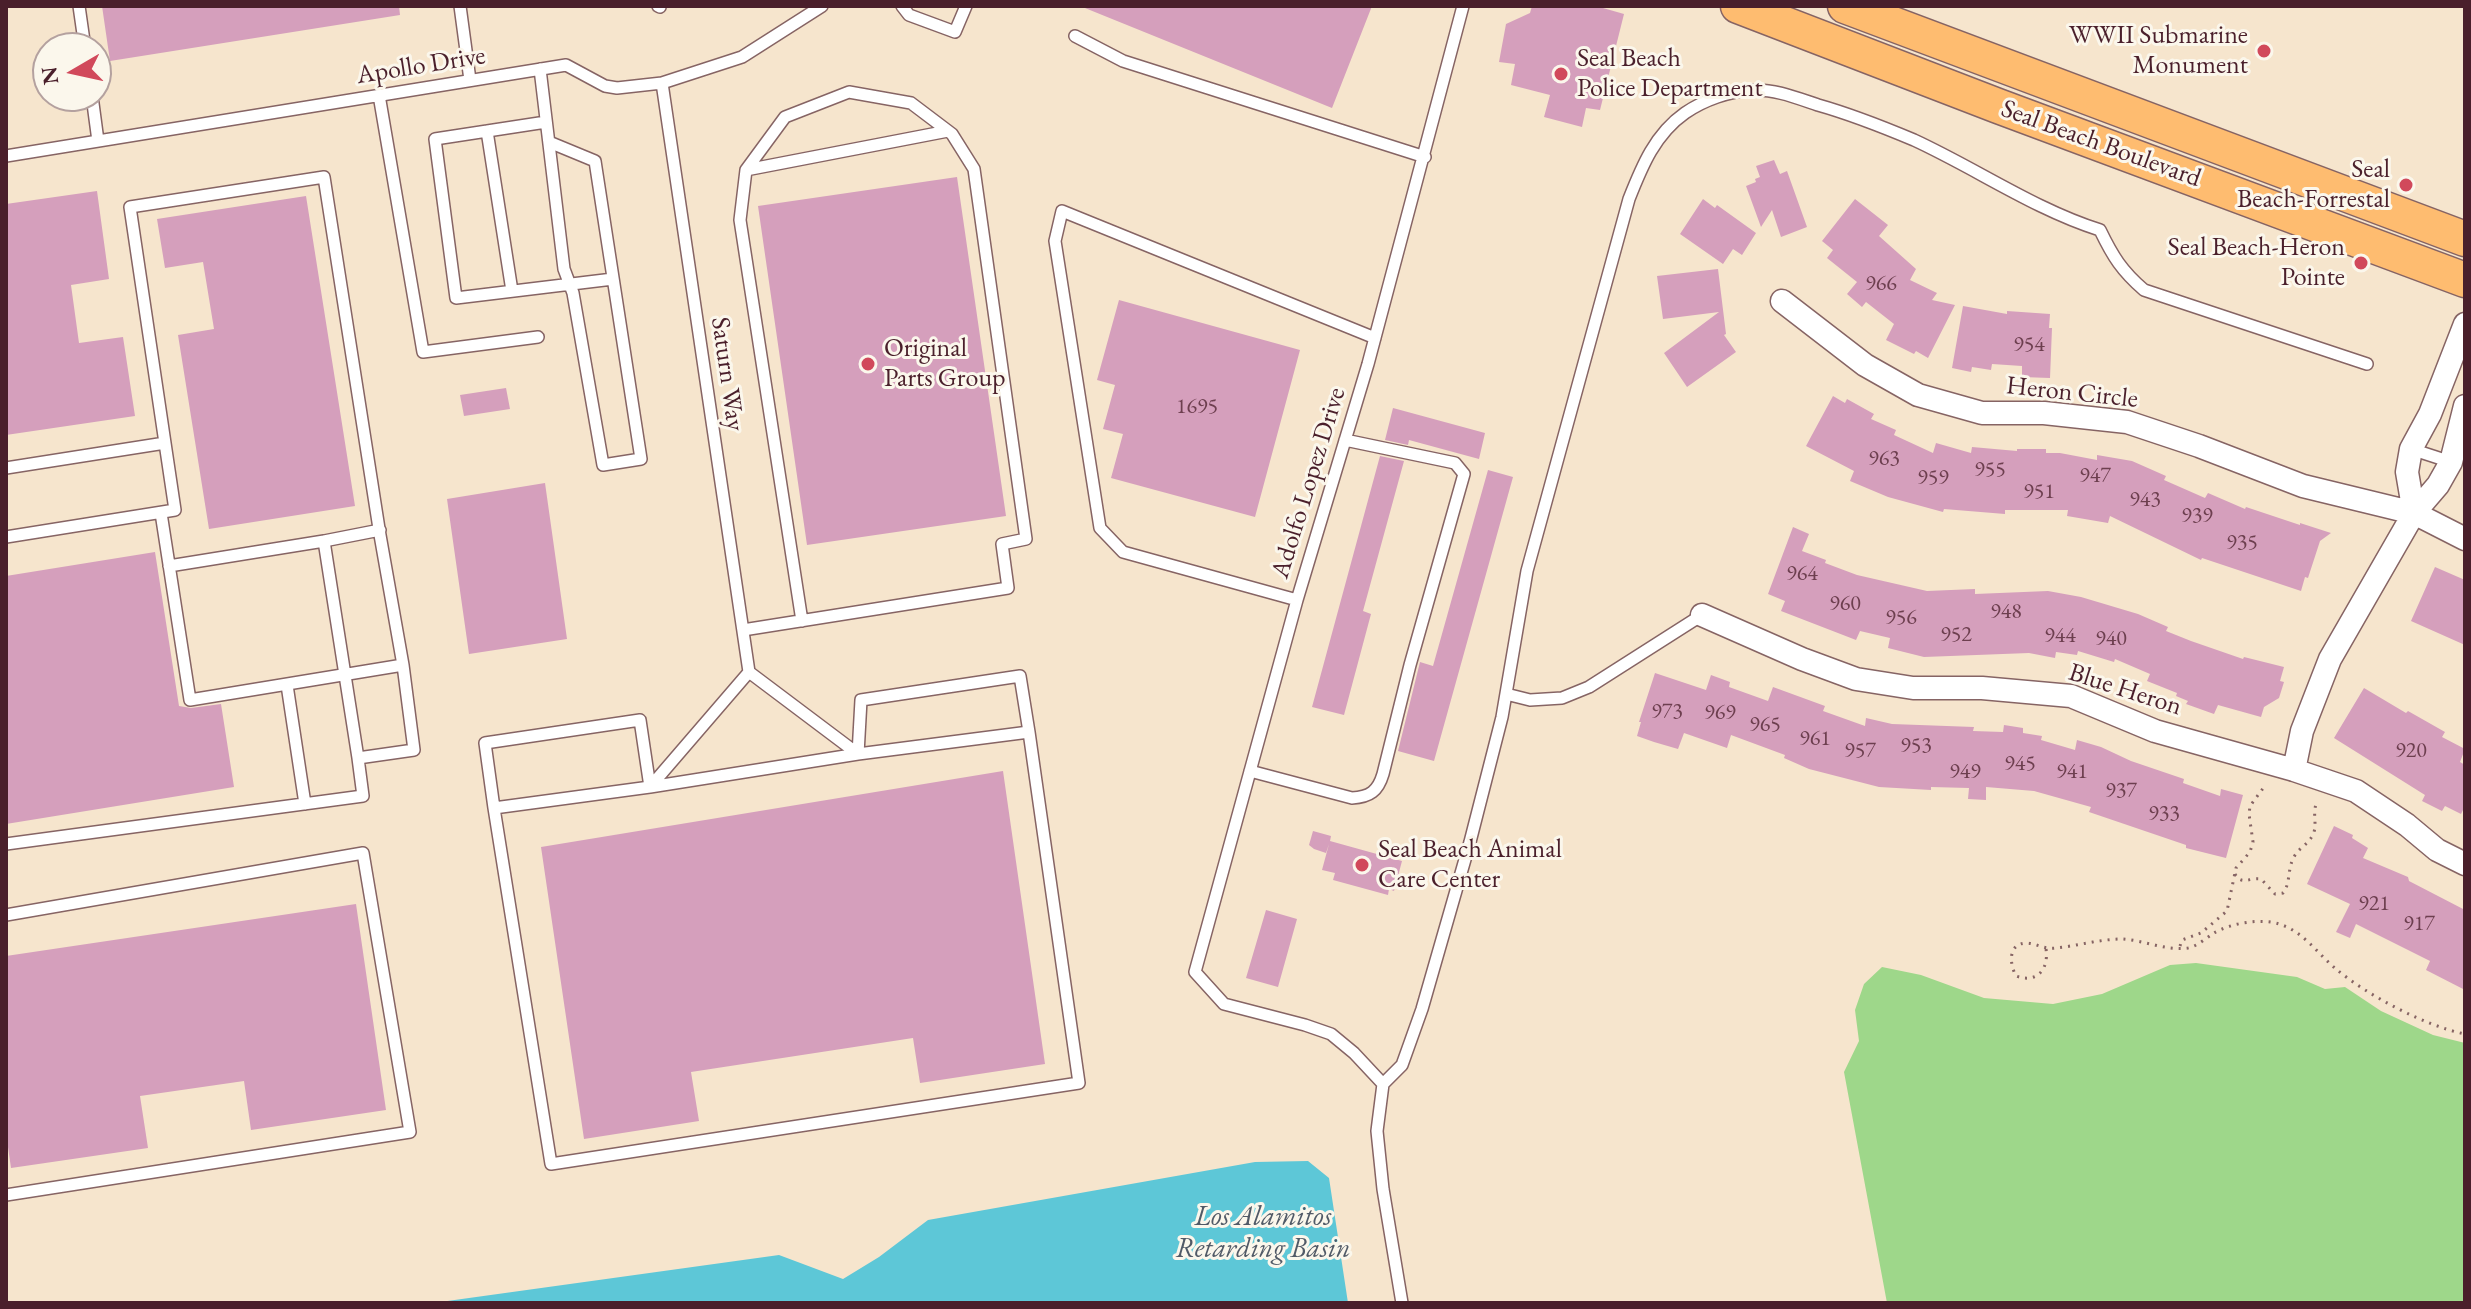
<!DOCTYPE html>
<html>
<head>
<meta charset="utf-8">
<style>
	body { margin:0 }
	#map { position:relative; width:2471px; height:1309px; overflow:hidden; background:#f6e5cd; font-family:"EB Garamond",serif }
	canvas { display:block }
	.frame { position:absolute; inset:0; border:8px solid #4a1f2b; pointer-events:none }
	.north { position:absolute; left:32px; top:32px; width:80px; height:80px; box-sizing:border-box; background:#fbf7ec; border:2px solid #b4a19f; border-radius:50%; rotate:261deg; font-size:22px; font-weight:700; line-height:32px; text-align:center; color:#4a1f2b }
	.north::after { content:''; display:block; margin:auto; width:28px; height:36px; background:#d1495b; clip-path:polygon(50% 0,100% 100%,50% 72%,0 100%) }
</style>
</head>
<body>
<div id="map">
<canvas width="2471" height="1309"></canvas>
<div class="frame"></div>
<div class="north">N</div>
</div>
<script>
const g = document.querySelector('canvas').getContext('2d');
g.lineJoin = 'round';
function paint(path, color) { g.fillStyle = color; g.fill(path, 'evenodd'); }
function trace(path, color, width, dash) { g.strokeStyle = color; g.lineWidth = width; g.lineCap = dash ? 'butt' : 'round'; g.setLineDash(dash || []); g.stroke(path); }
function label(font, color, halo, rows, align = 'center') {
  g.font = font + ' "EB Garamond",serif'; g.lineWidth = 6; g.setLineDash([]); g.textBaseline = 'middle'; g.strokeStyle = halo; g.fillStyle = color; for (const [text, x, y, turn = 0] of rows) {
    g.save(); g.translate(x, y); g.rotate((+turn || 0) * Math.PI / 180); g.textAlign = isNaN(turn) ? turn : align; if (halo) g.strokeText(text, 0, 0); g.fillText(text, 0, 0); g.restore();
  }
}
paint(new Path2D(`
	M2196,963l101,14 28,12 20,-2 36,24 52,24 32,8v260h-578l-43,-231 15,-31 -4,-31 9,-26 18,-17 39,8 63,23 69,6 49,-10 68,-29z`), '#9ed78a');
paint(new Path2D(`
	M1308,1161l21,17 19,125h-915l346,-48 64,24 36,-22 49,-37 327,-58z`), '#5dc7d7');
paint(new Path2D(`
	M102,6h297l1,9 -290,46z
	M1080,6h292l-40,102z
	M1532,6h64l28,8 -24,96 -14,-2 -4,19 -38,-10 6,-22 -39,-10 4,-21 -16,-2 7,-38 24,-11z
	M1774,160l6,14 7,-3 20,56 -26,10 -9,-27 -11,17 -15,-41 10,-4 -1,-3 5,-2 -4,-11z
	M957,177l49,339 -199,29 -49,-339z
	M97,191l12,88 -38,6 8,58 44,-6 12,79 -129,19v-231z
	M306,196l49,310 -146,23 -31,-194 36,-6 -11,-67 -38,6 -8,-49z
	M1703,199l12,9 2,-3 39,28 -14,22 -9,-6 -10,15 -43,-30z
	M1855,199l33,26 -9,11 37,33 -6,11 27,13 -5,7 23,5 -27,53 -12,-7 -2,3 -28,-14 8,-16 -28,-22 -4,5 -15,-13 10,-12 -30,-24 6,-8 -11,-9z
	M1718,269l8,65 -2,1 12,17 -49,35 -23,-34 55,-41 -56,7 -6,-43z
	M1119,300l181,50 -45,167 -144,-39 12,-44 -20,-5 12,-44 -18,-5z
	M1963,306l44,8v-3l43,3 -1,14h3l-2,50 -28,-1v-11l-30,-2 -1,6 -19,-3 -1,5 -19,-4z
	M506,388l4,21 -46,7 -4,-21z
	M1833,396l12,7 2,-4 27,15 -3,5 25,11 -2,5 39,18 3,-10 35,10 1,-6 45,4v-2h29v4h14l37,7v-5l35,6 34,15 -2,4 41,18 3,-5 37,16 1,-2 54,18v-2l31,10 -11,8 -12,37 -3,-1 -4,14 -99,-33 -1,2 -91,-44 -2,7 -41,-7 1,-6h-63v4l-61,-5 -1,3 -55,-15 -38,-16 4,-10 -48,-25z
	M1393,408l92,25 -6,26 -70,-19 -1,5 -23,-5z
	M1380,456l24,5 -41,150 8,3 -27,101 -32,-8z
	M1488,470l25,7 -79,284 -36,-10 22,-89 13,4z
	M545,483l22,156 -98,15 -22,-155z
	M1793,527l16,7 -7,17 24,9 -1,3 32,12 70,16 48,-2v5l73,-3 33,6 57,17 30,13 -2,4 25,10 52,18 1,-2 40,10 -4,14 4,1 -5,16 -15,9 -3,10 -43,-12 -4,9 -28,-10 2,-3 -12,-5 1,-3 -30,-12 3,-7 -35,-15 -1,3 -36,-11 -1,4 -21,-3 -1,6 -26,-5 -105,4 -36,-9 2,-10 -30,-7 -4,9 -75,-29 4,-10 -17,-7z
	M155,552l24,154 12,2 30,-4 13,83 -228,37v-248z
	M2435,567l30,13v65l-54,-24z
	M1655,673l51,17 5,-15 19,7 -1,5 39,14 5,-14 52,19 -2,5 42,15 1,-8 26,6 82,3 -1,4 30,1 1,-7 19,3v5l19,3 -1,4 34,10 2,-10 24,7 30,14 53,18 -1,4 37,13 1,-7 22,6 -17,63 -40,-10v-3l-97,-33 2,-5 -57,-16 -48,-4v13l-18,-1 1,-11 -38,-1v3l-52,-3 -70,-18 -25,-11 1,-3 -54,-20 -4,13 -43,-15 -6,16 -24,-7 -17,-6 4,-14h-2z
	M2364,688l42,25 2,-2 37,21 -3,5 23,12 -5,13 5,3v41l-4,8 -16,-8 -3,5 -20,-10 3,-6 -91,-57z
	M1003,771l42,293 -125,19 -7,-45 -222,34 8,49 -115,18 -43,-292z
	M2334,826l19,9 -1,3 16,10 -5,10 45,19 1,4 56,29v80l-39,-20 4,-9 -74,-37 -6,14 -14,-6 14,-28 -43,-20z
	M1313,831l18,5 -1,5 72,20 -8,30 -5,-2 -1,6 -55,-15 2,-7 -13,-3 7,-26 -3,9 -12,-4 -5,-4z
	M356,904l30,206 -135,20 -7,-49 -104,15 8,52 -137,20 -5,-35v-177z
	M1266,910l31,9 -19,68 -32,-9z`), '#d59fbc');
const service = new Path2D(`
	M79,6l6,42
	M460,6l10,74
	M658,6l2,1
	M902,6l7,9 46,17 11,-26
	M1075,36l48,25 302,96
	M540,69l24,200 9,24 30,172 38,-6 -46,-298 -46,-19
	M662,83l87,589
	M379,95l44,257 115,-15
	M92,96l6,45
	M546,122l-111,17 21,159 157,-19
	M487,131l25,160
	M6,156l560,-91 39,21 12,2 45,-5 80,-26 80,-51
	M746,170l202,-39
	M165,443l-35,-236 194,-30 56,358 23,130
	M2411,449l40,13
	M6,468l159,-25 10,67 -169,27
	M324,541l56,-11
	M169,566l155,-25 34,217
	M1297,600l-174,-48 -23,-24 -45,-287 7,-30 313,127
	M743,630l265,-42 -6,-44 24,-5 -52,-370 -22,-35 -41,-31 -62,-11 -64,25 -39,53 -6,50 62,401
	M749,672l109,82
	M287,685l18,119
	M1506,694l24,6 32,-2 27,-11 113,-72
	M858,754l3,-54 159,-24 9,56
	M1250,771l102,27c18,-1 26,-7 31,-24l27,-109 54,-191 -9,-11 -110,-23
	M494,808l-9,-65 155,-23 10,67 208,-33 171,-22 50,351 -528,81 -57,-356 156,-21 99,-115
	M6,844l357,-48 -5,-38 56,-8 -11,-85 -213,35 -29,-187
	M6,915l357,-62 47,279 -404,63
	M1383,1084l-29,-31 -23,-19 -26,-9 -81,-21 -29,-32 102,-372 71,-236 95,-358
	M1402,1303l-19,-114 -6,-58 6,-47 19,-19 20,-56 48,-167 32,-125 25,-146 102,-372c13,-33 26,-65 56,-86 19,-13 44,-22 68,-23 22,-1 44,8 65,15 32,9 65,22 96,35 63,29 120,69 186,90 13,27 22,41 44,60l223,74`);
const minor = new Path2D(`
	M1782,301l83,64 53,30 64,18h62l83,9 72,24 104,40 111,27 51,26
	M2414,513l-7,-41 4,-23 19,-35 35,-90
	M1702,615l100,44 54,20 57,9h69l89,8 84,35 139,39 62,21 51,34 30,25 28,14
	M2294,770l8,-39 28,-72 84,-146 24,-28 13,-23 14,-56`);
const primary = new Path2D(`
	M1738,6l260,100 467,174
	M1845,6l620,233`);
trace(service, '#866464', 14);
trace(minor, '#866464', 25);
trace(primary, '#866464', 37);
trace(new Path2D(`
	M2235,874c6,12 15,3 26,5l14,15 8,-1c8,-10 4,-24 11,-36 5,-10 16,-13 20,-25 3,-10 -2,-18 3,-31
	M2180,946l2,-6 19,-7 26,-22 9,-43 14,-16 3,-10 -4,-28 1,-8 14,-19
	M2046,949c3,20 -9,35 -30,27 -6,-11 -9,-32 10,-33 10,0 19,7 30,5 21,-2 44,-9 66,-9 21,1 44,12 66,9 10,-2 18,-10 26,-15 17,-10 47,-15 65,-9 24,7 38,29 57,45 31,26 89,57 129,65`), '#866464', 3, [2, 6]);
trace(service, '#fff', 11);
trace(minor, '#fff', 22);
trace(primary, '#febc70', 34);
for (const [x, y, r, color] of [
	[2264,51,8,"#d1495b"],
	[1561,74,8,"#d1495b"],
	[2406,185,8,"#d1495b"],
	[2361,263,8,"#d1495b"],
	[868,364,8,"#d1495b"],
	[1362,865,8,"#d1495b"]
]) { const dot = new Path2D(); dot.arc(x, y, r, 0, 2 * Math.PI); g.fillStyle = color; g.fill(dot); trace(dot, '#fbf7ec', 3); }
label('22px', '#6d3f4f', null, [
	["966",1881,284],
	["954",2029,345],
	["1695",1197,407],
	["963",1884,459],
	["955",1990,470],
	["947",2095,476],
	["959",1933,478],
	["951",2039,492],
	["943",2145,500],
	["939",2197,516],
	["935",2242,543],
	["964",1802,574],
	["960",1845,604],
	["948",2006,612],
	["956",1901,618],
	["952",1956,635],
	["944",2060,636],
	["940",2111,639],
	["973",1667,712],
	["969",1720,713],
	["965",1765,725],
	["961",1815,739],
	["953",1916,746],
	["957",1860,751],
	["920",2411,751],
	["945",2020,764],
	["949",1965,772],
	["941",2072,772],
	["937",2121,791],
	["933",2164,814],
	["921",2374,904],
	["917",2419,924]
]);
label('26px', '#4a1f2b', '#fbf7ec', [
	["WWII Submarine",2248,36],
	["Monument",2248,66],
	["Seal Beach",1577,59,"left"],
	["Police Department",1577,89,"left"],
	["Seal",2390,170],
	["Beach-Forrestal",2390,200],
	["Seal Beach-Heron",2345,248],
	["Pointe",2345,278],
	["Original",884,349,"left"],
	["Parts Group",884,379,"left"],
	["Seal Beach Animal",1378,850,"left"],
	["Care Center",1378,880,"left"]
], 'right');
label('26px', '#4a1f2b', '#fbf7ec', [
	["Apollo Drive",421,66,-9],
	["Seal Beach Boulevard",2101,144,20],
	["Saturn Way",727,374,82],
	["Heron Circle",2072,393,6],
	["Adolfo Lopez Drive",1309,483,-73],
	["Blue Heron",2125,690,18]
]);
label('italic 28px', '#515a67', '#fbf7ec', [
	["Los Alamitos",1263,1217],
	["Retarding Basin",1263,1249]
]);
</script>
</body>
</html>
